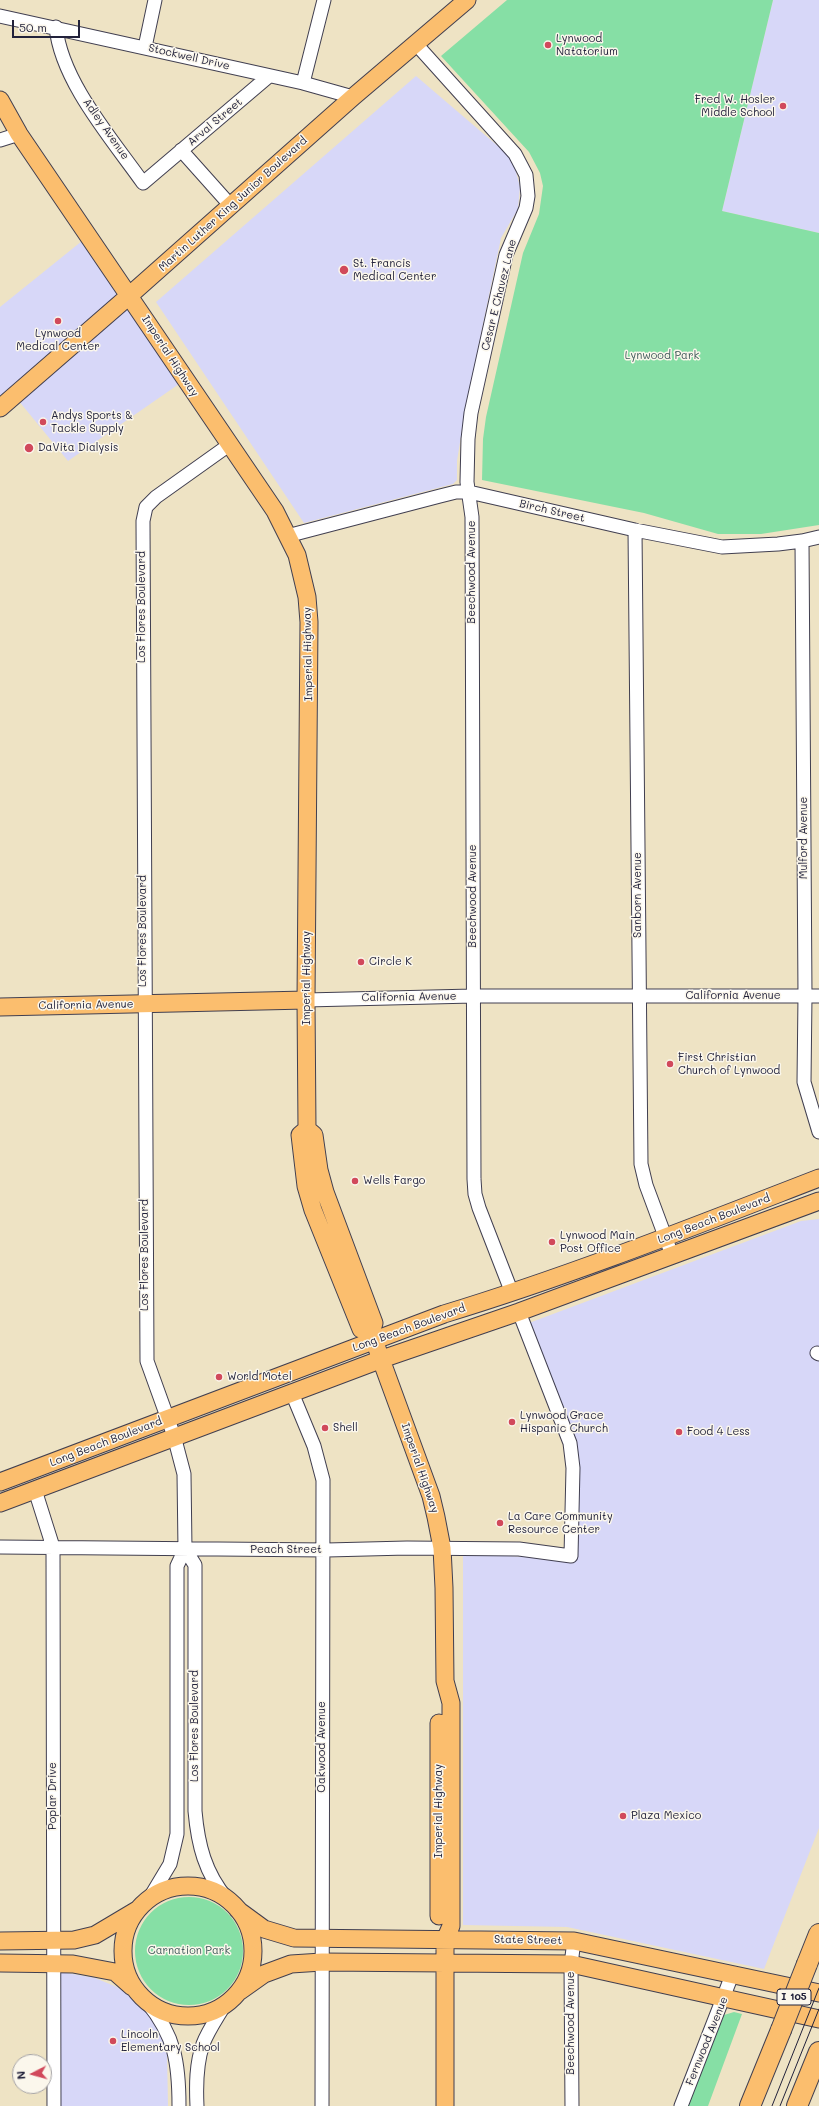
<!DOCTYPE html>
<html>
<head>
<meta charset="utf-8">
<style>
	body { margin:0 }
	#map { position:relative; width:819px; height:2106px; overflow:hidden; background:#eee3c4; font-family:Mali,sans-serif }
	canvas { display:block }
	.north { position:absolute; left:12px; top:2054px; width:40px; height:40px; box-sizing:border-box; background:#fbf7ec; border:1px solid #a4a2a5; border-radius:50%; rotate:264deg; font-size:11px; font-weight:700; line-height:16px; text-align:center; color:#22223b }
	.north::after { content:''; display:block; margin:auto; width:14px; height:18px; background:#d1495b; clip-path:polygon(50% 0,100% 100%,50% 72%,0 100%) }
	.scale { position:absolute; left:12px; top:20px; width:68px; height:18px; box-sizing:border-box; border:2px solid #22223b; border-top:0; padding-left:5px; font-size:12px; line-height:14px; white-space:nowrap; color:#22223b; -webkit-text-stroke:3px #fbf7ec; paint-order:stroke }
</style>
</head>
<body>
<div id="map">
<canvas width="819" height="2106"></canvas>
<div class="north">N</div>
<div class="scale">50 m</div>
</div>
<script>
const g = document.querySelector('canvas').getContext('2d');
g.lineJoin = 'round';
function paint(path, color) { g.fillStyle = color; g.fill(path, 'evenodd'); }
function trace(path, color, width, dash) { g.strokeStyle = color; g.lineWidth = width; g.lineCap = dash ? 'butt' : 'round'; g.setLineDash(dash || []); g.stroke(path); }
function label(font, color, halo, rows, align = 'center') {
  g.font = font + ' Mali,sans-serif'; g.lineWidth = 3; g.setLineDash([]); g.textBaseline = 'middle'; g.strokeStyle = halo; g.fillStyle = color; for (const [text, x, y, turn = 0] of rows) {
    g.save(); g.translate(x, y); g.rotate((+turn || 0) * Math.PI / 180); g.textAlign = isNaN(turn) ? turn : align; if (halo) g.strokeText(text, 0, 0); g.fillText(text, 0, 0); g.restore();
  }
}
paint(new Path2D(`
	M773,0h46v233l-97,-22z
	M416,76l90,77 8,11 6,23 -2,22 -17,29 -36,173 -8,50v19l-4,4 -149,39 -148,-221z
	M82,241l97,143 -111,77 -59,-72 -9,7v-89z
	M819,1219v609l-55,141 -197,-42 -104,-2v-371l112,5 2,-104 -48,-132 272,-102z
	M61,1972l34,6 22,9 17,12 17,17 10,15 6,21 1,54h-107z`), '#d7d7f8');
paint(new Path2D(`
	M507,0h266l-51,211 97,22v292l-58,9h-43l-74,-21 -162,-33 1,-41 3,-22 37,-164 16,-39 4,-28 -3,-13 -11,-21 -88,-96z
	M135 1951a54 54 0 1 1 108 0a54 54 0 1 1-108 0Z
	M734,2012l8,2 -34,92h-20l36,-91z`), '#86dfa5');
const minor = new Path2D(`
	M0,16l303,67 50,14
	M56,27c5,54 56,112 87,156l126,-107
	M416,44l99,110 11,21 2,21 -2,12 -20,47 -35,158 -3,26 -1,43 5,35 2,662 1,15 4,14 33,85
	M145,47l10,-47
	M303,83l21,-83
	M0,140l19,-6
	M181,150l50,56
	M635,530l6,634 5,21 26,70
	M287,536l153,-40 16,-4h13l166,38 87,17 56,-3 24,-3 17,-4
	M802,541l3,455 -1,86 15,50
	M306,1000l167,-4h346
	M817,1353l2,1
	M292,1393l22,53 9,34 -1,626
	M35,1490l18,57 1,559
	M0,1547l327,3 80,-2 112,1 52,7 2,-88 -3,-25 -51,-131
	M185,1549l10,16v246c3,34 10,62 32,88
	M149,1899l21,-35 7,-30v-268l8,-17 -1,-75 -10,-38 -27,-75 -4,-840 3,-14 10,-10 73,-52
	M147,2002c28,34 32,61 32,104
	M197,2106c-1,-21 -1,-42 6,-62 5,-13 14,-26 21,-38
	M572,2106l-1,-142 3,-23
	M681,2106l51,-131`);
const major = new Path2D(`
	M0,100l19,34 256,377 22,44 10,42 2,25 -3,378 1,129 7,6 5,35 6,22 49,131 -3,9 60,164 5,21 6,31 2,40 1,93 6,22v223l-6,14v166
	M0,408l130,-113 223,-198 114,-97
	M0,1007l306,-7
	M307,1129l-7,6 6,51 7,24 48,119 10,3
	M0,1482l444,-168c128,-39 251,-88 375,-136
	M0,1503l382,-144 137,-47 300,-111
	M439,1723v193
	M123 1951a65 65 0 1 1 130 0a65 65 0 1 1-130 0Z
	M238,1910l26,19 30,9 280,3 245,52
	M0,1941l74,-1 21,-5 42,-25
	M0,1963l73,1 42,8 17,15
	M240,1991l24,-17 27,-10 31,-2 249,2 248,55`);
const highway = new Path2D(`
	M807,1964l12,-30
	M750,2106l31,-76
	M797,2106l22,-54`);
trace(minor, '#413f50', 15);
trace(major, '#413f50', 19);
trace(highway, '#413f50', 22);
trace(minor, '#fff', 13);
trace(major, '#fbbe6e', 17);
trace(highway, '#fbbe6e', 20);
trace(new Path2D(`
	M772,2106l47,-118
	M780,2106l39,-97`), '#22223b', 1);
const highwayBridge = new Path2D(`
	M781,2030l26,-66`);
trace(highwayBridge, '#413f50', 22, []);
trace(highwayBridge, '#fbbe6e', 20);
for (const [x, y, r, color] of [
	[548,45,4,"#d1495b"],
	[783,106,4,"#d1495b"],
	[344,270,5,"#d1495b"],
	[58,321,4,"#d1495b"],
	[43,422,4,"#d1495b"],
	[29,448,5,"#d1495b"],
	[361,962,4,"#d1495b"],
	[670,1064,4,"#d1495b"],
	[355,1181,4,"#d1495b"],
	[552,1242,4,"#d1495b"],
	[219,1377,4,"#d1495b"],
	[512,1422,4,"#d1495b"],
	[325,1428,4,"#d1495b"],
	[679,1432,4,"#d1495b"],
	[500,1523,4,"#d1495b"],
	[623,1816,4,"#d1495b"],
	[113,2041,4,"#d1495b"]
]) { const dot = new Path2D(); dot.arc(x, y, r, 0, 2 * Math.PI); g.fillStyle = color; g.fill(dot); trace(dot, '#fbf7ec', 1.5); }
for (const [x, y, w] of [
	[794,1997,34]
]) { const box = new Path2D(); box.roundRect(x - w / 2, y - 8, w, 16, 3); g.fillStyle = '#fbf7ec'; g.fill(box); trace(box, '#22223b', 1); }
label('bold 10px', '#22223b', null, [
	["I 105",794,1997]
]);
label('11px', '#22223b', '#fbf7ec', [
	["Lynwood",556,39],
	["Natatorium",556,52],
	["Fred W. Hosler",775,100,"right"],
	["Middle School",775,113,"right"],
	["St. Francis",353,264],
	["Medical Center",353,277],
	["Lynwood",58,334,"center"],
	["Medical Center",58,347,"center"],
	["Andys Sports &",51,416],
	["Tackle Supply",51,429],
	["DaVita Dialysis",38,448],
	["Circle K",369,962],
	["First Christian",678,1058],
	["Church of Lynwood",678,1071],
	["Wells Fargo",363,1181],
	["Lynwood Main",560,1236],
	["Post Office",560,1249],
	["World Motel",227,1377],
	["Lynwood Grace",520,1416],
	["Hispanic Church",520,1429],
	["Shell",333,1428],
	["Food 4 Less",687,1432],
	["La Care Community",508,1517],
	["Resource Center",508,1530],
	["Plaza Mexico",631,1816],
	["Lincoln",121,2035],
	["Elementary School",121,2048]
], 'left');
label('11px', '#22223b', '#fbf7ec', [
	["Stockwell Drive",189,57,13],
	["Arval Street",215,122,-40],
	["Adley Avenue",106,129,55],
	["Martin Luther King Junior Boulevard",233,204,-42],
	["Cesar E Chavez Lane",499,295,-76],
	["Imperial Highway",170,356,57],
	["Birch Street",552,511,13],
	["Beechwood Avenue",472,572,-90],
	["Los Flores Boulevard",142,607,-90],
	["Imperial Highway",308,654,-91],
	["Mulford Avenue",804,838,-90],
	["Sanborn Avenue",638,895,-90],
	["Beechwood Avenue",473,896,-90],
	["Los Flores Boulevard",143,931,-90],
	["Imperial Highway",307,978,-90],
	["California Avenue",733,996],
	["California Avenue",409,997,-1],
	["California Avenue",86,1005,-1],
	["Long Beach Boulevard",714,1219,-21],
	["Los Flores Boulevard",145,1255,-90],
	["Long Beach Boulevard",409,1328,-20],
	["Long Beach Boulevard",106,1442,-21],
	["Imperial Highway",420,1468,71],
	["Peach Street",286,1550],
	["Los Flores Boulevard",195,1726,-90],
	["Oakwood Avenue",322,1747,-90],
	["Poplar Drive",53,1796,-90],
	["Imperial Highway",439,1811,-90],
	["State Street",528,1940,1],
	["Beechwood Avenue",571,2023,-90],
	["Fernwood Avenue",707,2041,-68]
]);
label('11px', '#405b5b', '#fbf7ec', [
	["Lynwood Park",662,356],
	["Carnation Park",189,1951]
]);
</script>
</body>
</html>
